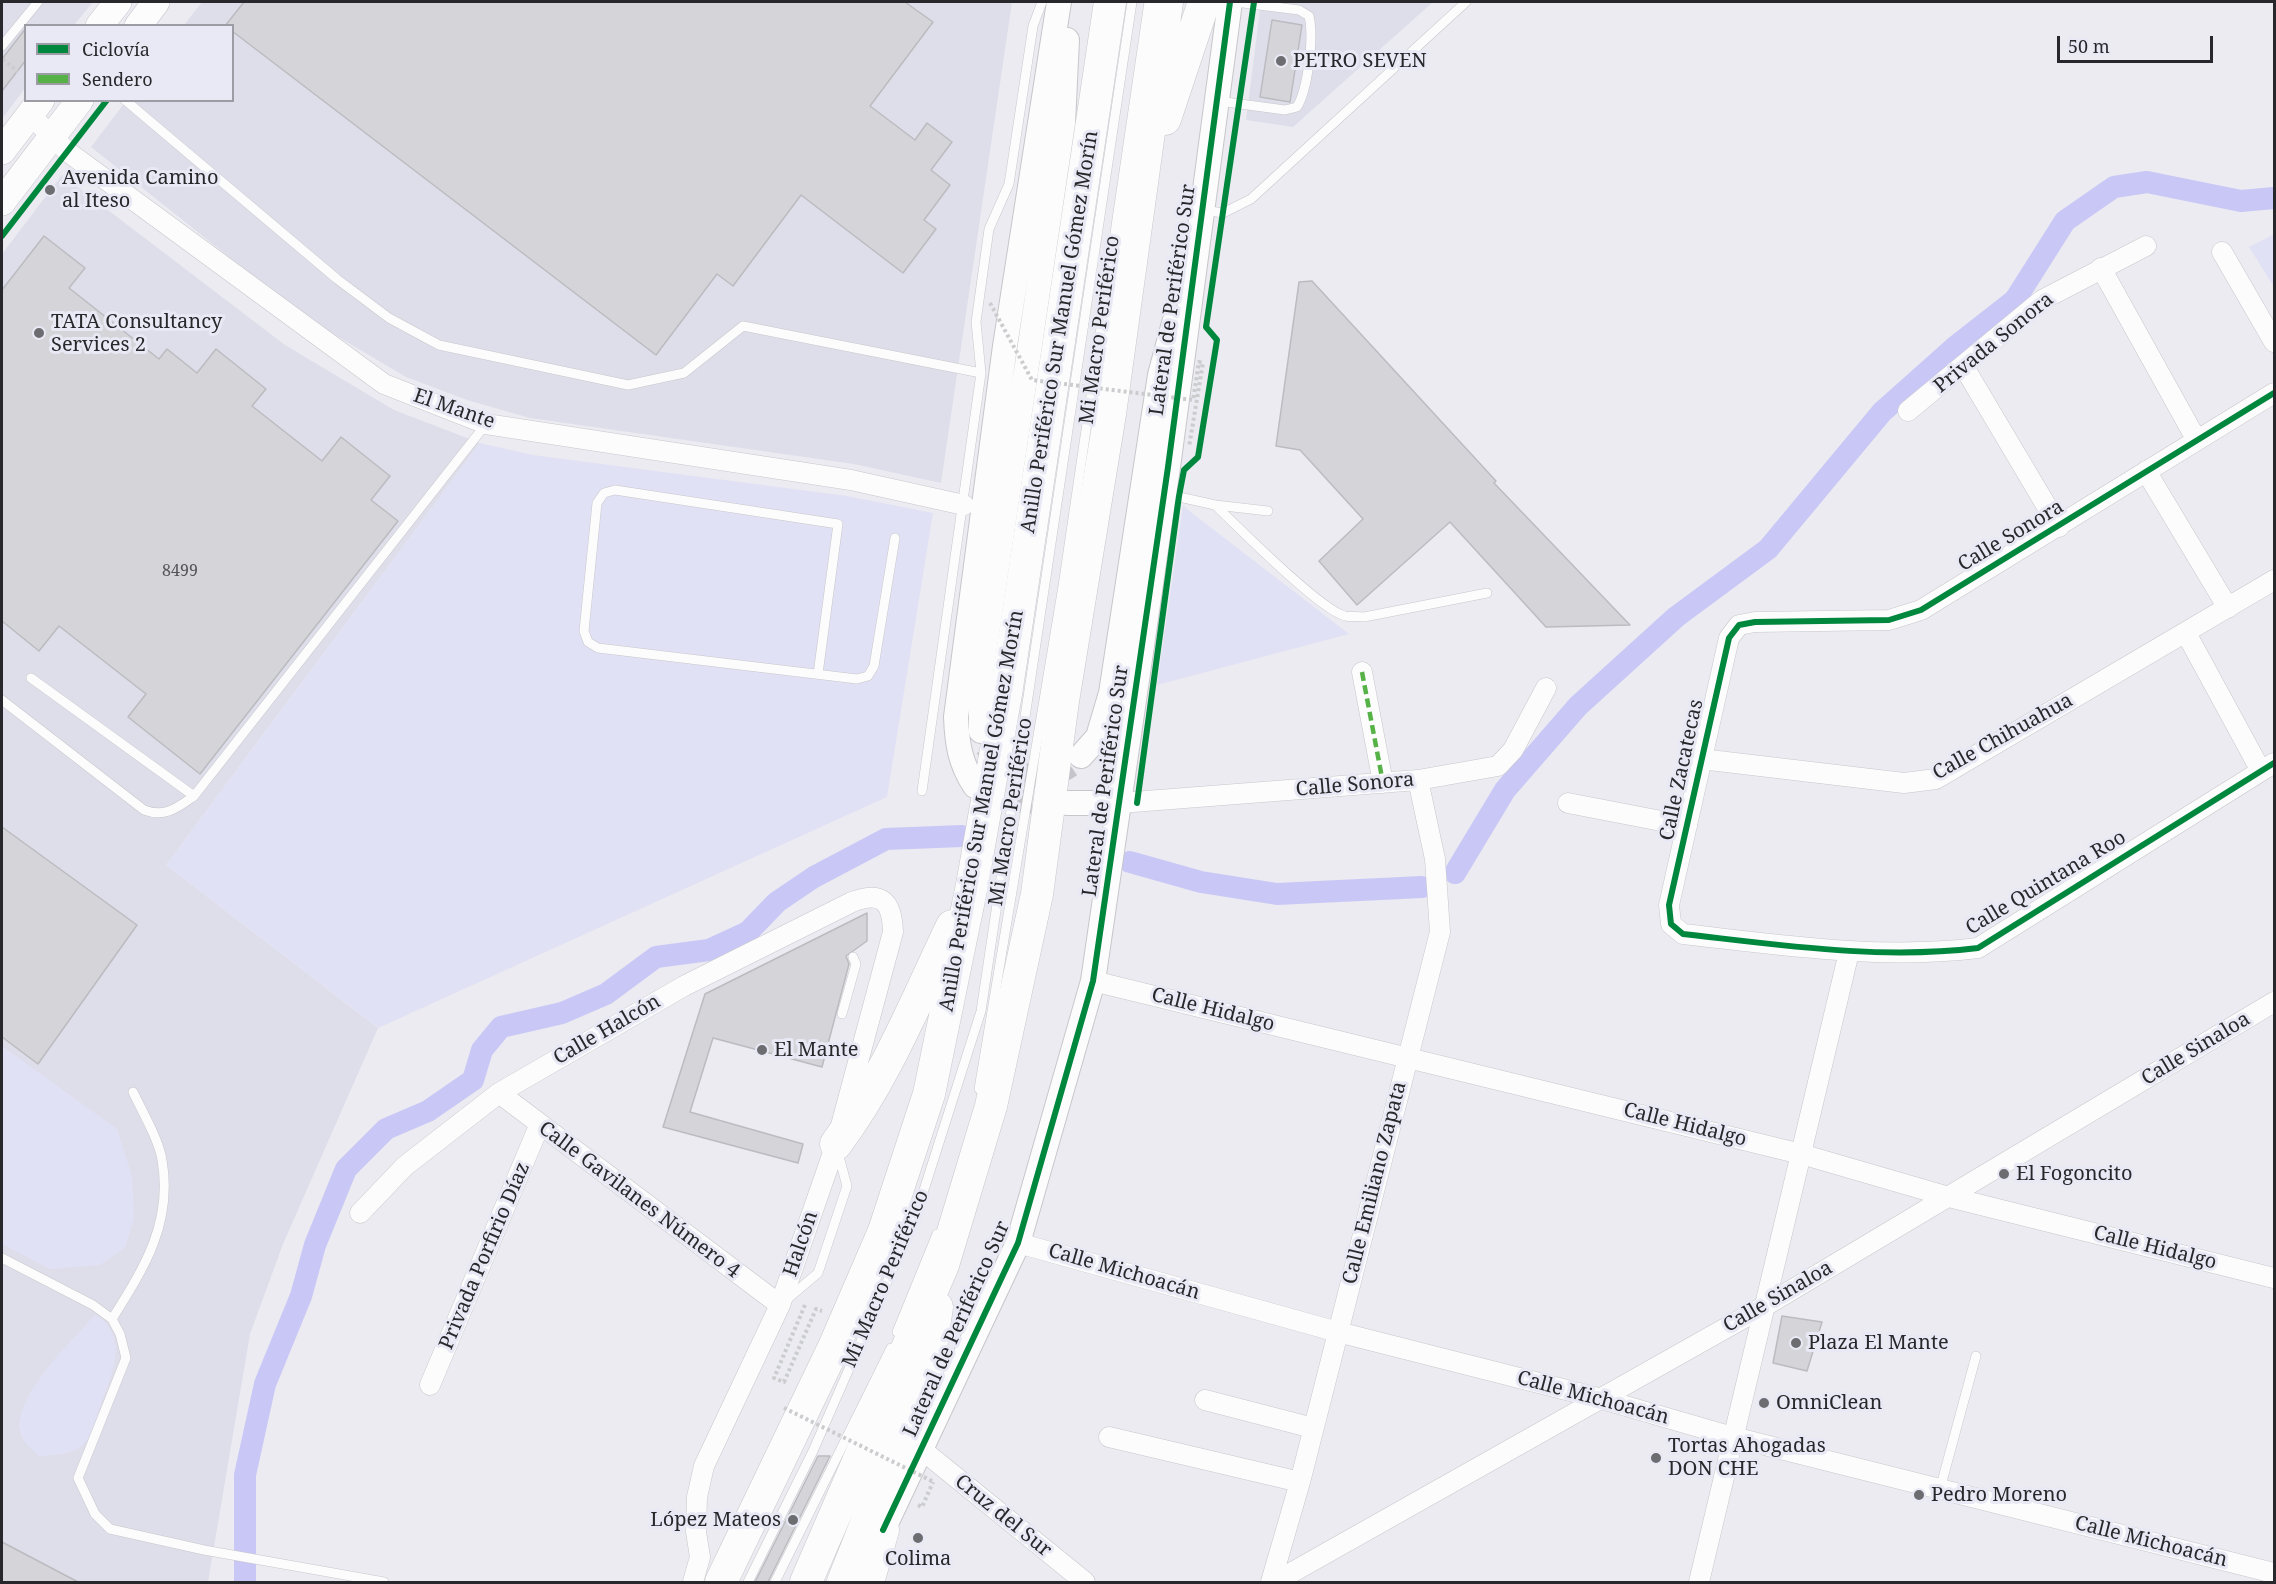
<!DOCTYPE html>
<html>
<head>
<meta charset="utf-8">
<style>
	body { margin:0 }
	#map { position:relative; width:2276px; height:1584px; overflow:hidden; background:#ebebf1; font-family:"Noto Serif",serif }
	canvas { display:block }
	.frame { position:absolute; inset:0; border:3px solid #28282c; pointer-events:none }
	.legend { position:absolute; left:24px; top:24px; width:210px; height:78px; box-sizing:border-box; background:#e8e9f4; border:2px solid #9b9ca4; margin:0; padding:8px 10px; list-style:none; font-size:18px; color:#28282c }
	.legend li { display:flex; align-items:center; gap:12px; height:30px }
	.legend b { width:30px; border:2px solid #9b9ca4 }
	.scale { position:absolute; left:2057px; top:36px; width:156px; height:27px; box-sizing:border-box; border:3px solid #28282c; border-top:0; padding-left:8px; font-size:18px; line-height:21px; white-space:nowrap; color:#28282c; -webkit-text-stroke:4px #e8e9f4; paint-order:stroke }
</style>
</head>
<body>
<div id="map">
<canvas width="2276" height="1584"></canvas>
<div class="frame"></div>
<ul class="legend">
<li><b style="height:8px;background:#00873e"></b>Ciclovía</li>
<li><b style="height:8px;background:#56b246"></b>Sendero</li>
</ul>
<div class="scale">50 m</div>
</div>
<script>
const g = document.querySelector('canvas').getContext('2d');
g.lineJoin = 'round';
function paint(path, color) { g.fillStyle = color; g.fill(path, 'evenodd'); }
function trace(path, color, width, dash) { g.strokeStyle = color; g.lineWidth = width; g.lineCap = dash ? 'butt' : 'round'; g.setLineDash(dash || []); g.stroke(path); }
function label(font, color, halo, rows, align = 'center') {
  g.font = font + ' "Noto Serif",serif'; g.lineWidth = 6; g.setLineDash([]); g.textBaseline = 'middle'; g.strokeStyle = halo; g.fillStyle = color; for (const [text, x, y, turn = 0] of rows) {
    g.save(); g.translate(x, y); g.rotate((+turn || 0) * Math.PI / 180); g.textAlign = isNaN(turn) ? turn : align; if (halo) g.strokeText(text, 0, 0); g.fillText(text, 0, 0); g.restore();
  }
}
paint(new Path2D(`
	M2,2h91l-19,23 -48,1 -1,62 -23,31z
	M202,2h810l-71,481 -87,-19 -324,-46 -63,-18 -61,-23 -103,-61 -212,-169 35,-46 106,-1v-74l-48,-1z
	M1261,2h172l-140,125 -47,-7z
	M62,175l223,170 109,65 86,33 -314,422 212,163 -95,216 -33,90 -42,248h-206v-1328z`), '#dedeeb');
paint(new Path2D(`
	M2274,234v53l-25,-40z
	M480,443l53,12 314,41 86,17 -46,284 -509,231 -212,-163z
	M1183,506l166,128 -192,51z
	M2,1046l115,83 15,47 2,42 -9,30 -25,17 -50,4 -48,-25z
	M95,1315c36,21 16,61 5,92 -4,12 -8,29 -17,38 -10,10 -31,10 -44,11 -8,-7 -18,-15 -19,-26 -6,-34 54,-92 75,-115z`), '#e1e1f5');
trace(new Path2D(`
	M1130,862l71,20 76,12 145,-7
	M1455,873l50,-83 73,-84 98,-89 92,-68 114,-137 73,-65 60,-47 50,-79 49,-34 33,-5 94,19 33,-3
	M245,1582v-107l20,-91 36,-88 14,-51 31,-76 40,-40 42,-18 45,-31 9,-30 19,-23 61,-14 44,-19 50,-37 53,-7 39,-18 29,-30 37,-25 72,-38 76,-3`), '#c9c7f6', 22);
const building = new Path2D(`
	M244,2h661l28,20 -63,84 45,34 12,-17 25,19 -21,28 19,15 -26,35 12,9 -33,44 -102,-78 -68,91 -16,-12 -61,81 -424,-324v-5h-7z
	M1272,20l30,5 -12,77 -30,-5z
	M26,28v32l-24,31v-32z
	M44,236l41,32 -16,20 90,71 8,-10 30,24 19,-24 50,40 -14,17 70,55 19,-24 49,39 -19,24 27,21 -198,253 -72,-57 18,-23 -87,-68 -20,25 -37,-30v-331z
	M1312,281l184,200 -2,2 136,142 -84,2 -96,-105 -93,83 -38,-44 44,-42 -63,-69 -24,-4 23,-164z
	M2,827l135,98 -99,139 -36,-27z
	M867,913v28l-21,15 3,8 -27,103 -109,-29 -23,74 113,32 -5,19 -135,-36 42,-133z
	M1782,1316l40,6 -15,49 -34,-8z
	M818,1456h12l-62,126h-13z
	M2,1542l76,40h-76z`);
paint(building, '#d4d4d9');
trace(building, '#bbbbc0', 1.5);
trace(new Path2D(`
	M987,747c21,35 66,39 94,9
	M975,786c30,17 57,16 90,17`), '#c4c4ca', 24, [24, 12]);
const service = new Path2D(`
	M2,46l36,-44
	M125,100l212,179 52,39 50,27 189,40 56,-12 59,-47 238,47
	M1218,101l67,9 12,-3c11,-18 17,-70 12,-91l-10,-6 -64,-8
	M1204,210l19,3 28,-14 215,-197
	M1166,494l49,11 53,6
	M1215,505c22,21 105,105 130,111 6,1 13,0 19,1l123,-24
	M818,674l20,-150 -223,-34 -11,3 -7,10 -13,128 4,11 10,6 259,31 11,-3 6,-10 21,-128
	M31,678l163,118
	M2,700l142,110c21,8 33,-2 50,-14l292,-372
	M922,791l59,-418 -5,-51 13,-93 20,-45 24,-158 9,-24
	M842,1014l14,-50 -3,-7
	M979,1089l84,-503 86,-584
	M2,1258l91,47 19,14 8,15 6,24 -48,120 17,36 15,15 94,21 180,32
	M786,1300l32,-27 29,-87 -10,-37
	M112,1319c32,-51 61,-96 50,-159 -3,-20 -20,-49 -29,-68
	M897,1332l40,-98
	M1940,1489l36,-133
	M748,1582l65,-131 102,-233 66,-207 151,-1009
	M775,1582l116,-234`);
const minor = new Path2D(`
	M30,115l38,37 316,232 102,40 365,56 113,25
	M2222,252l52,90
	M2101,268l95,171
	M1964,367l95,160
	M2274,393l-353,217 -32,10 -134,2 -16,3 -10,13 -60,267 2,19 12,10c98,11 196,26 295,14l296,-185
	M1908,411l134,-111 104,-54
	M2146,471l82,137
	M2186,633l75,138
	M1362,672l21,111
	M1701,759l203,24 32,-4 338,-199
	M1120,803l298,-23 80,-14 15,-16 33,-62
	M1568,803l119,23
	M1093,981l708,173 148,43 325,81
	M499,1093l281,212
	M360,1213l45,-47 94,-73 185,-107 168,-84c30,-11 40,-1 41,30l-57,212 -56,161 -76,161 -7,31 -1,35 4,25 -7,25
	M1018,1243l320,89 260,66 135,39 541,136
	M430,1385l109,-259
	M1205,1400l108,28
	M1109,1437l191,45
	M921,1449l164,133
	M1271,1582l29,-100 140,-550 -5,-73 -17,-79
	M1275,1582l490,-276 509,-304
	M1699,1582l150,-630`);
const tertiary = new Path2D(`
	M981,731v-57l82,-551 4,-83
	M1081,756l17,-19 13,-44 49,-318 14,-52
	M975,786c-15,-23 -18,-42 -19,-69l49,-371 54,-344
	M1067,803h53
	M883,1530l135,-287 75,-262 75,-514 62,-465`);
const secondary = new Path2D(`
	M99,26l19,-24
	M138,26l18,-24
	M2,151l39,-51
	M2,202l78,-102`);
const trunk = new Path2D(`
	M1165,119l39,-117
	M836,1144c49,-65 81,-145 116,-218
	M721,1582l113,-235 50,-116 45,-137 43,-209 34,-191 104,-692
	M806,1582l137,-317 48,-159 46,-212 26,-193 47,-287 57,-412
	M843,1582l85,-214 9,-61
	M868,1582l15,-52`);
trace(service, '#c7c7cb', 10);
trace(minor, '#c7c7cb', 21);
trace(tertiary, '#c7c7cb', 26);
trace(secondary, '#c7c7cb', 28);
trace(trunk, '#c7c7cb', 33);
trace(new Path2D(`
	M3,59l15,13
	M805,1305l-31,73 10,4 32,-73 6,2
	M918,1505l4,2 11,-25`), '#cbccce', 4, [3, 3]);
trace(service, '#fcfcfd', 9);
trace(minor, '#fcfcfd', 20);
trace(tertiary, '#fcfcfd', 24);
trace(secondary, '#fcfcfd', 27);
trace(trunk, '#fcfcfd', 32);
trace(new Path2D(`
	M990,303l42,77 161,20 6,-38 4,1 -14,84
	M784,1408l150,74`), '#cbccce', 4, [3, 3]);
trace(new Path2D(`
	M1362,672l21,111`), '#56b246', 4.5, [9, 4.5]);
trace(new Path2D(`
	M2,236l105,-136
	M2274,393l-353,217 -32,10 -134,2 -16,3 -10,13 -60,267 2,19 12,10c98,11 196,26 295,14l296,-185
	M1137,803l42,-307 5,-26 14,-13 19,-117 -11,-13 48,-325
	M883,1530l135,-287 75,-262 75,-514 62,-465`), '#00873e', 6);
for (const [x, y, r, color] of [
	[1281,61,6,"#6c6c71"],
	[50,190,6,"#6c6c71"],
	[39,333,6,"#6c6c71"],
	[762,1050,6,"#6c6c71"],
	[2004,1174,6,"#6c6c71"],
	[1796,1343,6,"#6c6c71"],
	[1764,1403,6,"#6c6c71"],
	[1656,1458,6,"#6c6c71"],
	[1919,1495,6,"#6c6c71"],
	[793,1520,6,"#6c6c71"],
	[918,1538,6,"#6c6c71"]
]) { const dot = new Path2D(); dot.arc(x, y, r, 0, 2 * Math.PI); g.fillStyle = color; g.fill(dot); trace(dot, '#e8e9f4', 2); }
label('16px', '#545458', null, [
	["8499",180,571]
]);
label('20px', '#28282c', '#e8e9f4', [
	["PETRO SEVEN",1293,61],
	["Avenida Camino",62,178],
	["al Iteso",62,201],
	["TATA Consultancy",51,322],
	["Services 2",51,345],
	["El Mante",774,1050],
	["El Fogoncito",2016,1174],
	["Plaza El Mante",1808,1343],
	["OmniClean",1776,1403],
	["Tortas Ahogadas",1668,1446],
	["DON CHE",1668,1469],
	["Pedro Moreno",1931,1495],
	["López Mateos",781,1520,"right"],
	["Colima",918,1559,"center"]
], 'left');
label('20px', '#28282c', '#e8e9f4', [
	["Lateral de Periférico Sur",1173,300,-82],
	["Mi Macro Periférico",1100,330,-82],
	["Anillo Periférico Sur Manuel Gómez Morín",1060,332,-81],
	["Privada Sonora",1994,343,-39],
	["El Mante",454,409,19],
	["Calle Sonora",2011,536,-31],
	["Calle Chihuahua",2003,737,-29],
	["Calle Zacatecas",1682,770,-78],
	["Lateral de Periférico Sur",1106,781,-82],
	["Calle Sonora",1355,785,-5],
	["Anillo Periférico Sur Manuel Gómez Morín",982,811,-80],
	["Mi Macro Periférico",1011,812,-81],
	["Calle Quintana Roo",2046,883,-31],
	["Calle Hidalgo",1213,1010,14],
	["Calle Halcón",607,1030,-30],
	["Calle Sinaloa",2196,1049,-31],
	["Calle Hidalgo",1685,1125,14],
	["Calle Emiliano Zapata",1375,1183,-76],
	["Calle Gavilanes Número 4",639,1200,37],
	["Halcón",801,1244,-71],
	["Calle Hidalgo",2155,1248,14],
	["Privada Porfirio Díaz",485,1256,-67],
	["Calle Michoacán",1124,1272,16],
	["Mi Macro Periférico",886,1279,-67],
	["Calle Sinaloa",1778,1297,-30],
	["Lateral de Periférico Sur",957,1329,-66],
	["Calle Michoacán",1593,1398,15],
	["Cruz del Sur",1003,1516,39],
	["Calle Michoacán",2151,1542,14]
]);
</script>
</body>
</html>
